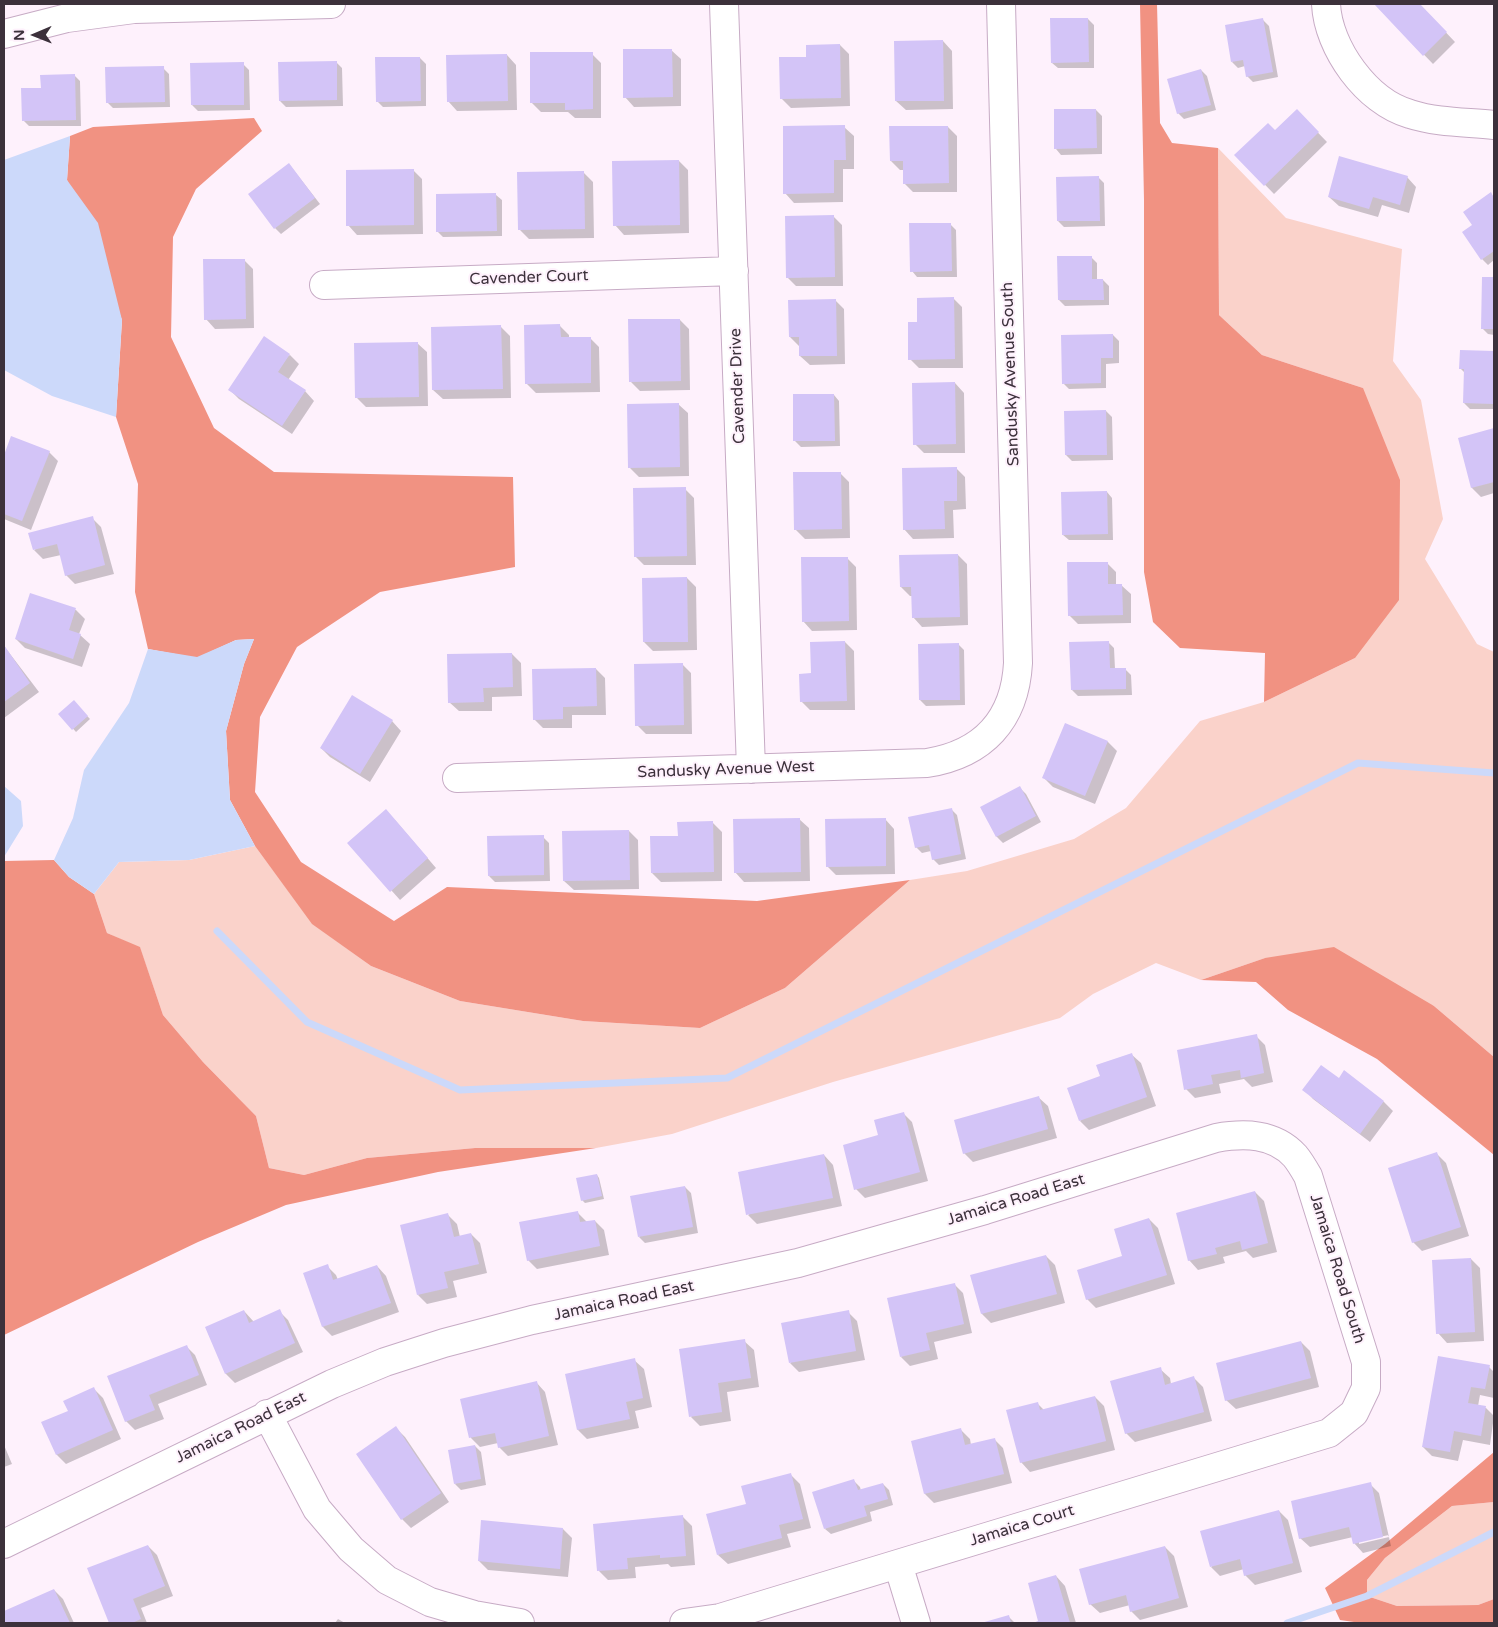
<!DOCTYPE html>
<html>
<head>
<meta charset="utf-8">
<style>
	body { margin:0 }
	#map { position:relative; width:1498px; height:1627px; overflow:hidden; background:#fef1fc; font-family:"Varela Round",sans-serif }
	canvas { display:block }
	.frame { position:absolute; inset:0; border:5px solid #3c313b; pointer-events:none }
	.north { position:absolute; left:10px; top:10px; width:50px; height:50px; -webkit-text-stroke:4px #fef1fc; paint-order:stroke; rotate:269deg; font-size:14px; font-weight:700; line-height:20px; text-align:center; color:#3c313b }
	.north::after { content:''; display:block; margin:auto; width:18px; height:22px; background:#3c313b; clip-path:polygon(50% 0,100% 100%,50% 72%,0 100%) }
</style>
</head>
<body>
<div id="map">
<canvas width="1498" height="1627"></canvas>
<div class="frame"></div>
<div class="north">N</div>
</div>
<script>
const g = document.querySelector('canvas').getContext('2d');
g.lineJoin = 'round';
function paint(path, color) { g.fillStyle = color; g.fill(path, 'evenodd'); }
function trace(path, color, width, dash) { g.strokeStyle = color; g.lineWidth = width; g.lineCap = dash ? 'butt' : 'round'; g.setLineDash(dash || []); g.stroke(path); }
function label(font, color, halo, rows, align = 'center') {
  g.font = font + ' "Varela Round",sans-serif'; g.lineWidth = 4; g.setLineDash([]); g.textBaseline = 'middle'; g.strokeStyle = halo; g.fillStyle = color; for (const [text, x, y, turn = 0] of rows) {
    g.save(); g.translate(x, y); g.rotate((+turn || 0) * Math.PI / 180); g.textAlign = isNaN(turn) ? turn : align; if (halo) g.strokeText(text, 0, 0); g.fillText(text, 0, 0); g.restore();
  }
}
paint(new Path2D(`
	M1218,148l68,70 116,31 -9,112 28,39 22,119 -18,40 52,85 17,8v405l-60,-51 -169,-48 -64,22 -45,-17 -63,31 -33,24 -227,64 -161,52 -76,14h-121l-108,10 -63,17 -35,-7 -13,-52 -53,-54 -40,-47 -23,-67 -33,-15 -13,-39 25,-32 70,-2 66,-14 58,78 58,42 89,35 123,20 117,7 85,-40 125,-108 57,-9 107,-32 52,-31 74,-87 64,-19 91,-44 8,-270 -101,-33 -43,-40z
	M1494,1502v97l-16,6 -81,1 -30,-10v-16l18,-22 67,-52z`), '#fad2ca');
paint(new Path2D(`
	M1140,4h17l3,119 12,20 46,5 1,167 43,40 101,33 37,92 -1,120 -44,58 -91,44 1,-49 -85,-5 -27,-26 -9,-50v-372z
	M254,118l8,13 -66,58 -23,48 -2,100 43,91 60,44 239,5 2,90 -135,25 -83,55 -37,70 -5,75 46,70 93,59 53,-34 310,14 153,-21 -125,108 -85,40 -117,-7 -123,-20 -89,-35 -59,-42 -57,-78 -25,-46 -4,-69 18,-67 10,-25 -18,1 -39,18 -49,-9 -13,-57 3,-108 -22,-67 6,-97 -55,-140 3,-44 23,-9z
	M54,860l15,17 25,17 13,39 33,14 23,68 40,47 53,54 13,52 35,7 63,-17 108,-10h121l-158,24 -152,33 -88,37 -194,93v-474z
	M1334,947l100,59 60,51v98l-117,-96 -89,-49 -32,-28 -55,-2 64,-22z
	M1494,1452v50l-42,4 -67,52 -18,22v16l30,10 81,-1 16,-6v24h-133l-21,-3 -15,-32 60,-44z`), '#f19282');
paint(new Path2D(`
	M70,136l-3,44 31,43 24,97 -6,97 -64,-21 -48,-26v-210z
	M254,639l-10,25 -18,67 4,69 25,46 -66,14 -70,2 -25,32 -25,-17 -15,-17 19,-42 11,-48 45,-67 19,-54 49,8 39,-17z
	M4,786l17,15 2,25 -19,31z`), '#ccd9fa');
paint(new Path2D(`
	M1375,4h44l36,38 -22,22z
	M1088,19l6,6v43h-36l-6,-5z
	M1263,20l6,6 9,51 -25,5 -6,-6 -2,-10 -7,2 -6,-6z
	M943,41l9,10 1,58 -47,1 -10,-9z
	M840,45l9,9 1,52 -59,2 -10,-10 26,-40z
	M671,50l10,9v47l-47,1 -9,-10z
	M592,54l9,9v55h-26l-7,-6h-27l-10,-10z
	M507,55l9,10 1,45 -60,1 -9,-10z
	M420,58l6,6v42l-43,1 -6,-6z
	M336,62l6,6 1,38 -57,1 -6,-6z
	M243,64l6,6 1,40 -52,1 -6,-6z
	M163,68l6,6 1,33 -57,1 -6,-6z
	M1201,70l6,6 9,34 -32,9 -6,-6z
	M74,75l6,6 1,45h-52l-6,-6 19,-31z
	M1096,110l6,6v38l-41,1 -5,-6z
	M1297,111l30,31 -53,52 -38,-39 39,-23z
	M844,127l10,9v33h-11v33l-49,1 -9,-10z
	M948,127l9,9v56h-44l-9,-9v-13h-4l-9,-9z
	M679,161l9,9 1,63 -65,2 -9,-10z
	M289,164l31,40 -39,30 -6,-6z
	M413,170l9,9 1,55 -66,1 -9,-10z
	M584,173l9,9 1,56 -65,1 -9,-9z
	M1098,177l6,6 1,43 -41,1 -6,-6z
	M1407,177l9,10 -7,26 -27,-8 -4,12 -39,-11 -10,-9z
	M1491,194l3,4v62l-6,5 -6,-6z
	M496,195l6,5v36l-59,1 -6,-6z
	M833,216l9,9 1,61h-47l-9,-9z
	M950,224l6,6 1,47h-40l-5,-6z
	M1091,257l6,6v17h6l6,6v19l-44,1 -6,-6z
	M244,260l9,9 1,59 -39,1 -9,-10z
	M1484,278h10v57l-6,-1 -6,-6z
	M953,298l9,9 1,61h-44l-9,-9 9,-35z
	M835,300l9,9 1,55 -35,1 -10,-9 -1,-10 -9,-9z
	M680,320l9,9 1,61 -50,1 -9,-9z
	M560,326l9,9v4l21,-1 9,9 1,45 -64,1 -10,-10z
	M501,327l9,9 1,62 -68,1 -10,-9z
	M1113,335l6,6v22l-13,1v24l-37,1 -6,-6z
	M417,343l10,9 1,54 -62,1 -9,-9z
	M1461,351l33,1v57h-24l-6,-6 1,-30 -5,-5z
	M290,355l9,9 -11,16 17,11 9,10 -22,33 -53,-35 -9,-9z
	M955,383l9,10 1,60h-41l-9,-9z
	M834,395l5,6 1,45 -39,1 -6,-6z
	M678,404l10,9 1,63 -50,1 -9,-9z
	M1106,411l6,6 1,43 -41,1 -6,-6z
	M1494,429v64l-13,4 -9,-9 -13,-49z
	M12,437l37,15 9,9 -27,69 -27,-11v-61z
	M956,468l9,9 1,32 -13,1 1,28 -41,1 -9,-10z
	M840,473l9,9 1,56 -45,1 -10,-10z
	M685,489l9,9 2,67h-52l-9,-9z
	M1107,492l5,6 1,42h-44l-6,-5z
	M92,518l9,9 13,47 -39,10 -9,-9 -5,-20 -18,4 -9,-9z
	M958,555l9,9 1,61 -46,2 -9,-10 -1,-21h-2l-9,-9z
	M847,558l9,9 1,63 -45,1 -9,-10z
	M1107,563l9,9v13h5l10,9v29l-53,1 -9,-9z
	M687,578l9,9 1,63 -44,1 -9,-9z
	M31,594l45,16 9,9 -6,15 11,10 -8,23 -57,-19 -9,-9z
	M845,642l9,9 1,59h-45l-9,-9 11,-27z
	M1108,642l6,6 1,21h10l6,6 1,20 -54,1 -6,-6z
	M958,644l6,6 1,55 -39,1 -6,-6z
	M4,646l35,46 -35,26z
	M512,654l9,9 1,33 -30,1v14h-33l-10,-9z
	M682,664l9,9 1,61h-46l-9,-9z
	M596,669l9,9 1,37h-34v13h-29l-9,-9z
	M74,702l16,17 -14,13 -16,-18z
	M392,721l9,10 -31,51 -40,-25 -9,-9z
	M1066,724l42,18 9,9 -22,53 -42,-17 -9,-9z
	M1020,788l6,6 15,28 -38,21 -6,-6 -15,-29z
	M951,809l6,6 9,44 -27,6 -6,-6 -2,-8 -9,2 -6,-6z
	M799,819l10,9 1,53 -66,1 -9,-10z
	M885,819l9,10 1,45 -59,1 -9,-9z
	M395,820l41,48 -36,32 -51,-57z
	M712,822l10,10v49l-61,1 -9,-9 27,-36z
	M629,831l9,9 1,49 -65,1 -10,-9z
	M543,837l6,6 1,38 -55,1 -6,-6z
	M1256,1036l9,9 8,37 -21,5 -8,-8 -25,5 2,9 -26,5 -9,-9z
	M1131,1054l10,9 15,43 -67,24 -9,-9z
	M1345,1072l39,30 9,9 -23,31 -57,-43 -9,-10 35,-9z
	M1038,1097l10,9 9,32 -84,24 -9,-9z
	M903,1113l9,9 16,59 -63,17 -9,-9 24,-53z
	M1437,1154l9,9 23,73 -47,15 -9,-9z
	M824,1155l9,10 9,41 -85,18 -9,-9z
	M597,1175l2,3 5,21 -19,4 -3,-3z
	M685,1187l6,6 7,40 -53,10 -6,-6z
	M1255,1192l9,9 13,51 -24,6 -7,-7 -23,6 2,6 -27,7 -9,-10z
	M578,1213l9,9 8,-1 9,9 5,25 -72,14 -9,-9z
	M448,1215l9,9 3,13 11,-3 9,9 7,30 -34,8 4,16 -30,7 -9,-9z
	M1149,1219l9,9 17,56 -79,24 -9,-9 37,-42z
	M1046,1256l9,9 10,38 -74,20 -9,-9 -10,-38z
	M1471,1259l9,9 4,73 -37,2 -9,-10z
	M327,1266l9,9 2,5 39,-14 9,10 13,36 -67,24 -9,-9z
	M954,1284l9,9 9,40 -38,9 4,17 -28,7 -9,-9z
	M244,1311l10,11 25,-11 9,9 15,32 -68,31 -9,-9 -20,-46z
	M848,1312l9,9 8,39 -66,12 -9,-9z
	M744,1341l10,9 5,37 -32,5 4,29 -31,5 -9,-9z
	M1301,1342l9,9 9,36 -83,22 -10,-9z
	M186,1346l9,9 12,30 -49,19 6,15 -29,11 -9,-9z
	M1439,1357l50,10 5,5v26l-14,-3 -2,11 8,2 8,8 -4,29 -27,-5 -5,21 -26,-5 -9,-9z
	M634,1360l10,9 8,38 -17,4 4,17 -52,11 -9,-9 -12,-55z
	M1160,1369l10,9 1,6 23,-6 9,9 9,34 -77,21 -9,-9z
	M536,1382l9,10 13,53 -50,11 -9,-9 -1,-4 -18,4 -9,-9 -9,-38z
	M94,1389l9,9 18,41 -55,25 -9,-9 -14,-32 26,-11z
	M1095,1397l9,9 11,44 -85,22 -9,-10 16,-59 7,7z
	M396,1428l9,9 44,65 -38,26 -9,-9z
	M961,1430l9,9 1,6 23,-6 9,9 9,35 -78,20 -9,-9 -13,-52z
	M4,1445l8,19 -8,3z
	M475,1446l6,6 5,33 -25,5 -6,-6z
	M790,1474l10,10 11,44 -24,6 4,13 -63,17 -10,-9 29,-51z
	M854,1481l6,6 1,4 22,-7 6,6 4,15 -23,7 2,9 -41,13 -6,-5z
	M1370,1484l9,9 12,53 -28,7 -9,-10 -1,-6 -43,10 -10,-9zM1389,1535v2l-30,7v-3z
	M1279,1511l9,9 14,52 -47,13 -10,-10 -1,-6 -24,7 -9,-9z
	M683,1517l9,9 3,39 -24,2 -3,-3 -33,3 1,11 -28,2 -9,-9 -4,-46z
	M563,1529l9,9 -4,39 -80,-7 -9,-9z
	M148,1546l9,9 16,41 -32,12 6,15h-37l-21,-54z
	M1165,1547l9,9 14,51 -48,13 -9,-9 -1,-6 -30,8 -10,-9z
	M1056,1576l9,10 11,37h-40l4,-1z
	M54,1590l9,9 11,24h-70v-10z
	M1008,1616l7,7h-31z
	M338,1619l7,4h-10z`), '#0003');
trace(new Path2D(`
	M217,931l90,91 153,68 267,-12 631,-315 136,10
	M1287,1623l80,-27 127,-64`), '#ccd9fa', 7);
paint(new Path2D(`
	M1374,4h46l27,28 -24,24z
	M1050,18h38l1,44 -38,1z
	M1263,18l10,54 -27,5 -3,-17 -12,2 -6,-37z
	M943,40l1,61h-49l-1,-60z
	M840,44l1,54 -61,1 -1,-42h27v-12z
	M623,49h49l1,48 -50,1z
	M530,52h63v57l-28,1v-7h-35z
	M507,54l1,47 -61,1 -1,-47z
	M375,57h45l1,44 -45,1z
	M337,61v39l-58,1 -1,-39z
	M244,62v43h-53l-1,-42z
	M164,66l1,36 -59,1 -1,-36z
	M1201,69l10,36 -34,9 -10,-35z
	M75,74l1,46 -54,1 -1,-33h20l-1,-13z
	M1054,109h42l1,39 -43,1z
	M1297,109l22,23 -55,54 -30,-31 34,-32 7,7z
	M845,125l1,35h-12v33l-51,1v-68z
	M889,126h59l1,57 -46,1v-23h-13z
	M1339,156l69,20 -8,29 -27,-8 -4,12 -41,-12z
	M679,160l1,65 -67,1 -1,-65z
	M289,163l26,35 -41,31 -26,-35z
	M414,169v56l-68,1v-56z
	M584,171l1,58 -67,1 -1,-58z
	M1099,176l1,45h-43l-1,-44z
	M1491,192l3,6v53l-13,9 -19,-28 10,-7 -9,-13z
	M496,193l1,38 -61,1v-38z
	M834,215l1,62 -49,1 -1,-62z
	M909,223h42l1,48 -42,1z
	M1057,256h35v23h11l1,21h-46z
	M203,259h42l1,60 -42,1z
	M1482,277h12v52h-13z
	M954,297l1,62 -47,1v-38h9v-24z
	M836,299l1,57h-38v-19h-10l-1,-37z
	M628,319h52l1,62 -52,1z
	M560,324l1,13h30v46l-66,1 -1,-59z
	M501,325l2,64 -71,1 -1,-63z
	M1113,334v24h-12v25l-39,1 -1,-49z
	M264,336l26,18 -12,18 28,18 -24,36 -54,-36z
	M418,342l1,55 -64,1 -1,-55z
	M1460,350l34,1v53l-31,-1 1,-34h-5z
	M955,382l1,62 -43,1 -1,-62z
	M793,394h41l1,47h-42z
	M679,403l1,64 -52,1 -1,-64z
	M1106,410l1,45h-42l-1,-44z
	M1494,428v54l-23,6 -13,-50z
	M11,436l39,15 -28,70 -18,-7v-59z
	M957,467v34h-13l1,28 -42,1 -1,-62z
	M793,472h48l1,57 -48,1z
	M686,487l1,69 -53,1 -1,-69z
	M1107,491l1,43 -46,1 -1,-43z
	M93,516l12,49 -40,11 -8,-32 -24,6 -5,-17z
	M958,554l2,63 -48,1 -1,-31h-11l-1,-32z
	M801,557h47l1,64 -47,1z
	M1067,562h41v22h14l1,31 -55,1z
	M687,577l1,65h-45l-1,-64z
	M30,593l46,15 -7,22 12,4 -8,25 -58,-20z
	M845,641l2,60 -47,1 -1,-28 12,-1 -1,-31z
	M1109,641l1,27h16v21l-55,1 -2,-48z
	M959,643l1,57h-41l-1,-56z
	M4,645l26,38 -26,19z
	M512,653l1,34 -30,1 1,14 -36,1 -1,-49z
	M683,663l1,62 -49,1 -1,-62z
	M596,668l1,38 -34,1v12l-30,1 -1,-51z
	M352,695l41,25 -33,54 -40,-26z
	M74,700l14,16 -16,14 -14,-16z
	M1065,723l43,18 -23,55 -43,-18z
	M1020,786l16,30 -40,21 -16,-30z
	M952,808l9,46 -29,6 -3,-15 -14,3 -7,-31z
	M386,809l42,49 -38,34 -43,-49z
	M800,818l1,54 -67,1 -1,-54z
	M886,818v48l-60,1 -1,-48z
	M713,821l1,51 -63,1 -1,-37h28l-1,-14z
	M629,830l1,50 -67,1 -1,-50z
	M544,835v40l-56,1 -1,-40z
	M1257,1034l7,39 -23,5 -1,-8 -29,5 2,9 -29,6 -7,-40z
	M1132,1053l15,44 -68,24 -12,-33 33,-12 -4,-11z
	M1321,1065l18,13 5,-8 40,31 -24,33 -58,-44z
	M1039,1096l9,33 -85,25 -9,-34z
	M904,1112l16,60 -66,18 -11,-45 35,-10 -4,-15z
	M1437,1152l24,75 -49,16 -24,-75z
	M824,1154l9,44 -87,17 -8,-43z
	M597,1174l5,22 -21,5 -5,-23z
	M685,1186l8,41 -55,10 -8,-41z
	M1255,1191l13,52 -26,7 -2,-9 -25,7 2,6 -29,7 -12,-48z
	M578,1211l2,11 15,-2 5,26 -73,15 -8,-39z
	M448,1213l6,24 17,-4 8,31 -35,8 4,16 -31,7 -17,-70z
	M1149,1218l18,57 -81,25 -9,-30 45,-14 -8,-27z
	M1046,1255l11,39 -76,20 -11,-39z
	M1471,1258l4,74 -39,2 -4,-74z
	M328,1264l5,16 44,-15 14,38 -69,24 -19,-54z
	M955,1283l9,41 -38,9 4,17 -30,7 -13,-59z
	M280,1309l15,34 -70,31 -20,-47 39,-17 5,13z
	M849,1310l7,41 -67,12 -8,-40z
	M745,1339l6,39 -33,5 4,29 -33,5 -10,-68z
	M1301,1341l10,37 -86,23 -9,-38z
	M187,1345l12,30 -50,20 6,15 -30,12 -18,-46z
	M1438,1356l52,9 -5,24 -14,-2 -3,16 18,3 -5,30 -27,-5 -4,21 -28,-5z
	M635,1358l8,40 -17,4 4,17 -53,11 -12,-56z
	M1161,1367l4,18 29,-9 10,36 -79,22 -15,-53z
	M537,1381l12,55 -51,12 -3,-15 -26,5 -9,-39z
	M94,1387l19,43 -57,25 -15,-33 27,-11 -5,-10z
	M1095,1396l11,45 -86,22 -14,-53 32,-8 2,8z
	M396,1426l45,67 -40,27 -45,-66z
	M961,1428l4,17 30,-7 9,36 -80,20 -13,-53z
	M475,1445l6,34 -27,5 -6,-34z
	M791,1473l12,46 -24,6 3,13 -65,17 -11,-41 40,-10 -5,-18z
	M854,1479l4,11 25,-7 5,16 -24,7 3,10 -43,13 -12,-37z
	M1371,1482l12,55 -30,7 -4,-17 -50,12 -8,-38z
	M1279,1510l14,53 -49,13 -4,-17 -30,8 -10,-36z
	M683,1515l3,41 -26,2v-3l-33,3 1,11 -31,2 -4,-47z
	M481,1520l82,8 -3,41 -82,-8z
	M148,1545l17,41 -32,13 8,20 -9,4h-23l-22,-55z
	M1165,1546l14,52 -49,14 -4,-17 -37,10 -10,-36z
	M1056,1575l14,48h-37l5,-2 -10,-38z
	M54,1589l16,34h-66v-12z
	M1009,1615l2,8h-30z`), '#d3c4f7');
const minor = new Path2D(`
	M724,4l27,765
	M1326,4c2,44 41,98 84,110 28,9 56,8 84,11
	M4,34l63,-16 67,-9 197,-5
	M324,285l410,-14
	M457,778l470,-15c56,-9 88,-43 91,-100l-17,-659
	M267,1414l50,95 34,40 36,31 43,22 44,13 46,8
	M4,1544l328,-160 53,-22 59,-19 88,-23 266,-57 187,-53 231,-72c28,-5 58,-5 79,18 5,6 9,13 13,20l58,186v26l-12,25 -25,20 -609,185 -36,5
	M898,1564l18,59`);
trace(minor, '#c7abc5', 30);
trace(minor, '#fff', 28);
label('16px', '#3c313b', '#fef1fc', [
	["Cavender Court",529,278,-2],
	["Sandusky Avenue South",1011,374,-92],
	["Cavender Drive",738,386,-92],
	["Sandusky Avenue West",726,770,-2],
	["Jamaica Road East",1016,1200,-17],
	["Jamaica Road South",1337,1269,73],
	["Jamaica Road East",624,1301,-12],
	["Jamaica Road East",241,1428,-26],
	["Jamaica Court",1022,1526,-17]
]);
</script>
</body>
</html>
